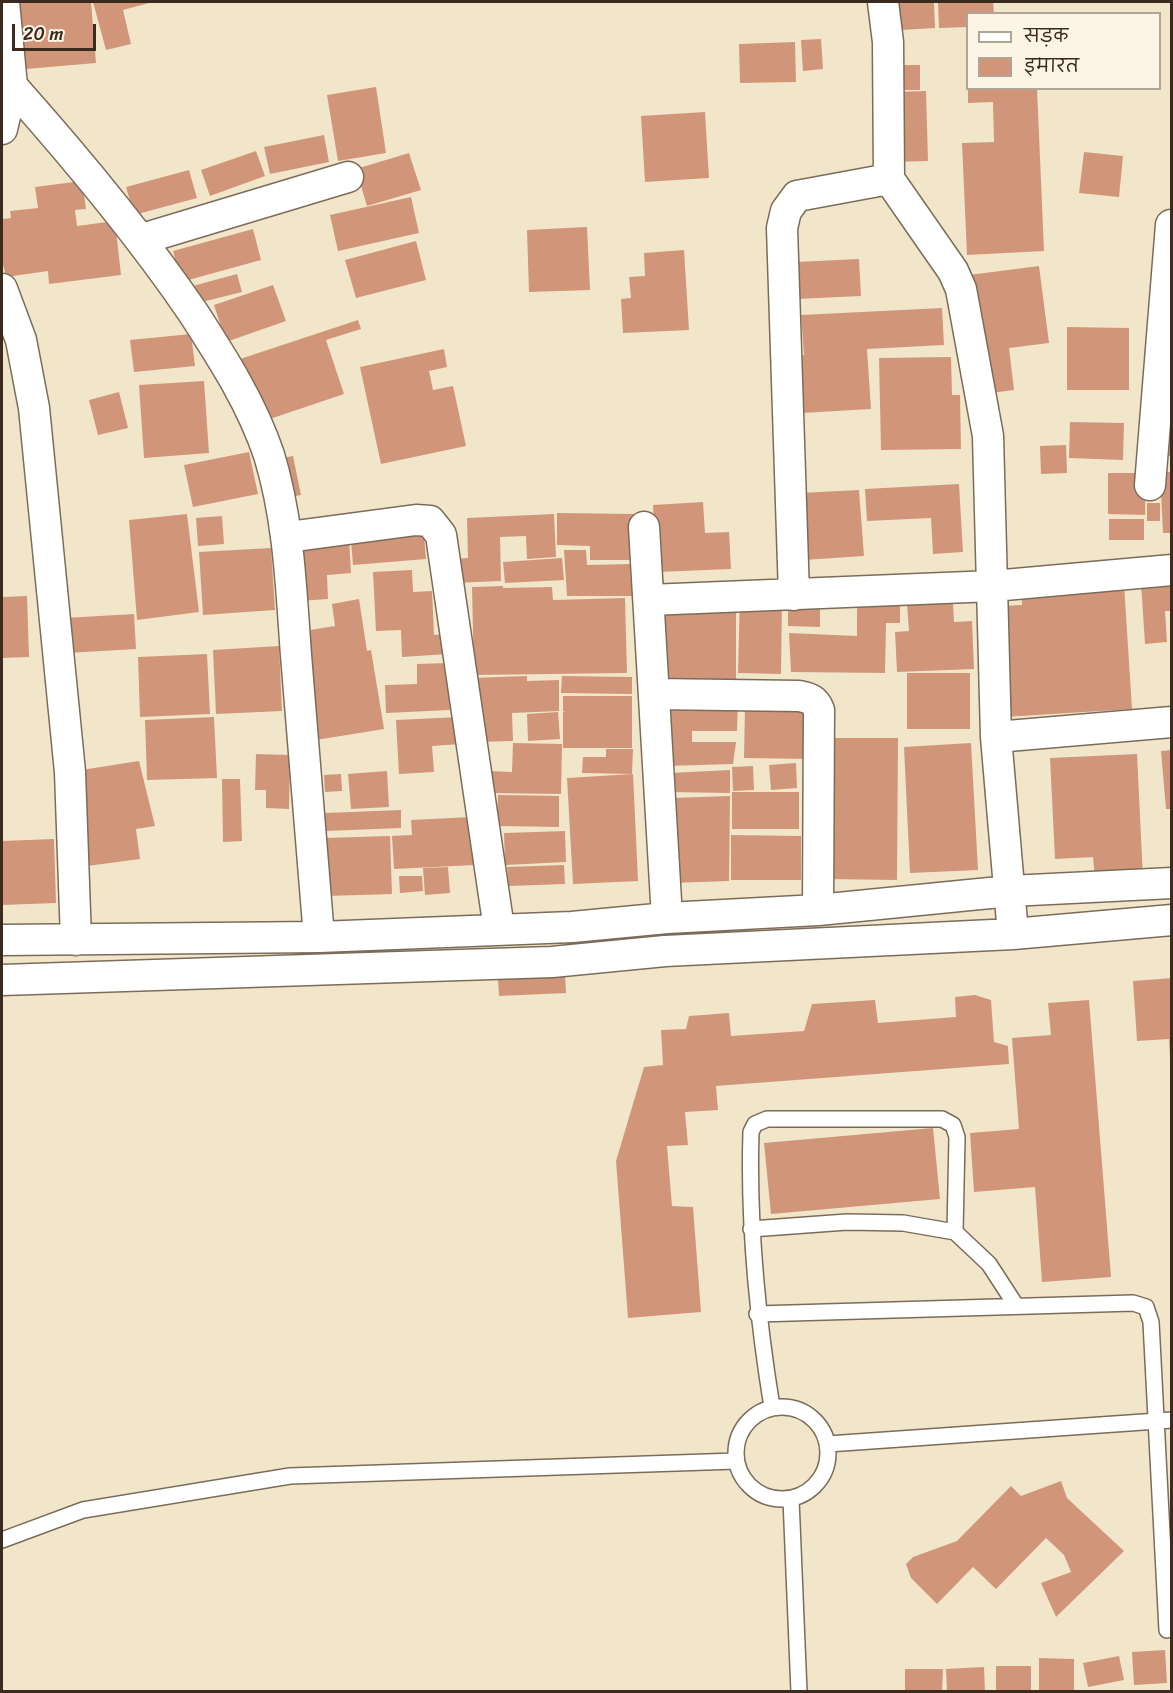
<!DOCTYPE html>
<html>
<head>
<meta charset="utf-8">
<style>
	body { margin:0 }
	#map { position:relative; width:1173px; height:1693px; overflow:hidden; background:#f2e6ca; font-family:Sriracha,"Playpen Sans Deva",sans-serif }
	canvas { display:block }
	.frame { position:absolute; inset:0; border:3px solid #3b2a1e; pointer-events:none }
	.legend { position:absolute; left:966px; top:12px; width:195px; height:78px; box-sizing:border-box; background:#fcf5e5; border:2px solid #afa495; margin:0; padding:8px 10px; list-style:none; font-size:18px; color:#3b2a1e }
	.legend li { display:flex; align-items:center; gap:12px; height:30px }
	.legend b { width:30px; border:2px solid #afa495 }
	.scale { position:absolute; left:12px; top:24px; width:84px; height:27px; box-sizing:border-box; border:3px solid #3b2a1e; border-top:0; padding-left:8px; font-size:18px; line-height:21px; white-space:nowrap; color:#3b2a1e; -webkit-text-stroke:4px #fcf5e5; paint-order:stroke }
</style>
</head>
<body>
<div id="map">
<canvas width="1173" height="1693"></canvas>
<div class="frame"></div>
<ul class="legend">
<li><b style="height:8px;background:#fff"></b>सड़क</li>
<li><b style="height:16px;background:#d1967a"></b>इमारत</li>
</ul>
<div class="scale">20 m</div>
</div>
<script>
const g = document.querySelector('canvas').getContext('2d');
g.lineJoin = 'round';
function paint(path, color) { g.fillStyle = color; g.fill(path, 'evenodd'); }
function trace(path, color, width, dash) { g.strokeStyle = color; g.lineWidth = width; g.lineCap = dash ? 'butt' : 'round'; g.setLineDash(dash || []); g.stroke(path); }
paint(new Path2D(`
	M11,2h80l5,61 -70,6 -3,-37 -10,1z
	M93,2h60l-30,8 8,34 -25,6z
	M893,2h41l1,26 -33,2z
	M938,2h55l1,12h-26v13l-29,1z
	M821,39l2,30 -20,2 -2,-31z
	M795,42l1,40 -56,1 -1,-39z
	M897,65h23v25h-24z
	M376,87l10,66 -48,8 -11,-66z
	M968,88h69l7,163 -77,4 -5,-112 32,-1 -1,-40 -25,1z
	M926,91l2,70 -36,1 -2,-70z
	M705,112l4,66 -64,4 -4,-66z
	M324,135l5,27 -59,12 -6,-27z
	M256,151l9,25 -55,20 -9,-26z
	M1084,152l39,4 -4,41 -40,-4z
	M409,153l12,37 -54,16 -11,-37z
	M189,170l8,28 -63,17 -8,-28z
	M82,181l4,28 -11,1 2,16 38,-5 6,54 -72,9 -1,-13 -42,6 -4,-17v-41l9,-1 -1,-7 28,-3 -3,-21z
	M411,197l8,36 -81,18 -8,-36z
	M587,227l3,63 -61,2 -2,-62z
	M253,229l8,31 -80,22 -8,-31z
	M416,241l10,39 -70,18 -11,-38z
	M684,250l5,80 -66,3 -2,-34 10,-1 -2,-21 16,-1 -1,-23z
	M859,259l2,37 -64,3 -1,-37z
	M1039,266l10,77 -40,5 5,42 -31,4 -14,-119z
	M237,274l5,18 -48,12 -5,-17z
	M273,285l13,36 -60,21 -12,-37z
	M942,308l2,37 -77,4 4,60 -69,4 -3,-57 5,-1 -3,-40z
	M358,320l3,9 -35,11 18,54 -83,28 -21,-63z
	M1067,327l62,1v62h-62z
	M191,334l4,32 -61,6 -4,-32z
	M444,349l3,18 -18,4 4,19 20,-4 13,60 -85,18 -21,-97z
	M951,357l1,38h8l1,54 -80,1 -2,-92z
	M204,381l5,72 -65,5 -5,-73z
	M119,392l9,36 -30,7 -9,-35z
	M1172,397v59h-6z
	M1070,422l54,1 -1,37 -54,-2z
	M1066,445l1,28 -26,1 -1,-28z
	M249,452l9,42 -65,13 -9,-42z
	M293,456l8,39 -21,4 -8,-39z
	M1160,472h12v61h-9z
	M1108,473h38l-1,42 -37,-1z
	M959,484l4,68 -30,2 -2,-36 -64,3 -2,-32z
	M859,490l5,66 -60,4 -4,-67z
	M703,502l2,31 24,-1 2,37 -74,3 -4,-67z
	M1147,503h13v18h-13z
	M557,513l77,1 -1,46h-43v-14l-33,-1z
	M187,514l12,98 -62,8 -8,-100z
	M554,514l2,43 -29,2 -1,-23 -26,1 1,44 -48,2 -1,-24 16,-1 -1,-40z
	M222,516l2,28 -26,2 -2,-28z
	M1109,519h35v21h-35z
	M423,523l3,36 -73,6 -3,-36z
	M349,539l2,34 -24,2 1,24 -29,2 -4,-58z
	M271,548l4,62 -72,5 -4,-63z
	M564,550h22l1,15 43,-1 2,32h-65z
	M562,558l2,22 -59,3 -2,-21z
	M412,570l1,22 19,-1 2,44 13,-1 1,20 -46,3 -1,-27 -25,1 -3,-59z
	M1172,581v30h-7l2,31 -22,2 -4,-61z
	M1124,584l8,125 -127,8 -6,-111 23,-1 -1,-15z
	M503,586v2l49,-1 1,13 72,-2 2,75 -153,2 -2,-88z
	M857,594l43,1v28h-14l-1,50 -94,-1 -2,-39 68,3z
	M27,596l2,61 -27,1v-61z
	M740,596l42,2 -1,76 -43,-1z
	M968,597v5l-15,1 1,19 18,-1 2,48 -77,3 -2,-40 14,-1 -2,-27z
	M359,599l8,52 4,-1 13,79 -68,11 -18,-108 37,-6 -3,-22z
	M788,601h32v26l-32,-1z
	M660,605l76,1v77h-77z
	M134,614l2,35 -69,4 -2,-35z
	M279,646l3,65 -66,3 -3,-64z
	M207,654l3,60 -70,3 -2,-60z
	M448,663l2,47 -64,3 -1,-28 32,-1v-20z
	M907,673h63v56h-63z
	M527,676v5l32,-1v31l-47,2 1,28 -34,1 -8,-64z
	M562,676l70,1v17l-71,-1z
	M563,696h69v52h-69v-36l2,-1h-2z
	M671,701h67l-1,30h-45v11h44l-3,22 -68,2z
	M745,705l66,1 -1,53 -66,-1z
	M558,712l2,27 -32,2 -1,-27z
	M214,717l3,61 -70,2 -2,-60z
	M459,717l2,27 -29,2 2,26 -35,2 -3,-54z
	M825,738h73l-1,142 -73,-1z
	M513,743l49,1 -1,50 -71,-1v-22l22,1z
	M971,743l7,127 -68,3 -6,-126z
	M606,749h27l-1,25 -50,-1 1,-16h23z
	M1172,750v59h-6l-5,-58z
	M256,754l34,1 -1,54 -23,-1v-18h-11z
	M1137,754l6,124 -48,3 -2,-24 -38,2 -5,-101z
	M139,761l16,65 -19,3 4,30 -53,7 -12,-95z
	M796,763l1,25 -26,2 -2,-25z
	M753,766l1,24 -21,1 -1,-24z
	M730,770v23l-63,-1 3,-19z
	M387,771l2,36 -38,2 -3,-35z
	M341,774l1,17 -17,1 -1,-17z
	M633,774l5,107 -65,3 -6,-106z
	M222,779h18l2,62 -19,1z
	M732,792h67v37h-67z
	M498,795l61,1v31l-62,-1z
	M730,796l-1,85 -58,2v-85z
	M401,810v18l-75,3 -1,-18z
	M471,817l3,48 -80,4 -2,-33 20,-1 -1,-15z
	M565,831l1,31 -61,3 -1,-32z
	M731,835l70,1v44h-70z
	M390,836l2,58 -65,2 -2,-58z
	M54,839l2,64 -54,2v-64z
	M564,865l1,19 -56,2 -2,-19z
	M448,867l2,26 -25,2 -2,-27z
	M399,876h23l1,15 -23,2z
	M565,975l1,18 -67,3 -1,-18z
	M1172,978v79h-2l-1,-18 -32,2 -4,-60z
	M975,995l16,5 3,42 14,4 1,18 -293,22 2,24 -33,2 3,33 -21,1 5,60 21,1 8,105 -73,6 -12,-157 28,-94 19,-2 -2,-35 25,-1 3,-13 40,-3 2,23 73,-5 8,-27 63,-4 3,23 78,-6 -1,-20z
	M1089,1000l22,277 -69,5 -7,-95 -61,5 -4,-59 49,-4 -7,-91 39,-3 -3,-32z
	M933,1128l7,71 -169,15 -7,-71z
	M1061,1481l6,17 57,53 -68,66 -15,-34 30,-11 -7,-17 -18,-17 -50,51 -23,-22 -36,37 -26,-26 -5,-14 7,-7 44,-16 54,-55 10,10z
	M1165,1650l2,33 -33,2 -2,-33z
	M1119,1656l5,24 -36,7 -5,-24z
	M1039,1658l35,1v33h-35z
	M996,1666h35v26h-35z
	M984,1667l1,25h-38l-1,-23z
	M905,1669h38l-1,23h-37z`), '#d1967a');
const lane = new Path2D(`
	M751,1229l96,-7 56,1 52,9 34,32 26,40
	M757,1314l376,-11 13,4 5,15 16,308
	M772,1407c-15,-92 -24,-181 -21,-275l4,-8 12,-5h175l11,6 4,12 -2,95
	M736 1453a46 46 0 1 1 92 0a46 46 0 1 1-92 0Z
	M828,1444l344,-24
	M791,1499l8,193
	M2,1540l81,-30 207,-34 446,-15`);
const street = new Path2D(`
	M883,2l5,40 1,137 64,92 8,18 27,147 8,301 17,197
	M12,86c65,73 127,147 182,228 29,45 58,90 75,141 20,65 22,133 27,200 8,94 16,188 23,282
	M2,129l10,-43 -8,-84
	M142,239l206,-62
	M2,289l19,51 13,68 36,364 6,168
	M1150,485l21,-260
	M644,527l23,391
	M288,537l128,-17 14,1 11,14 58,394
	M794,595l-12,-367 4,-17 11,-15 92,-17
	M649,600l344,-14 179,-16
	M655,694l144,2c11,2 16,4 20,14l-1,200
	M996,737l176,-15
	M2,940l317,-3 253,-10 95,-9 151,-8 192,-19 162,-8
	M2,980l550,-18 113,-11 348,-17 159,-14`);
trace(lane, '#7b6c5a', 18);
trace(street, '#7b6c5a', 33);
trace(lane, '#fff', 15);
trace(street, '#fff', 30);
</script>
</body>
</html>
